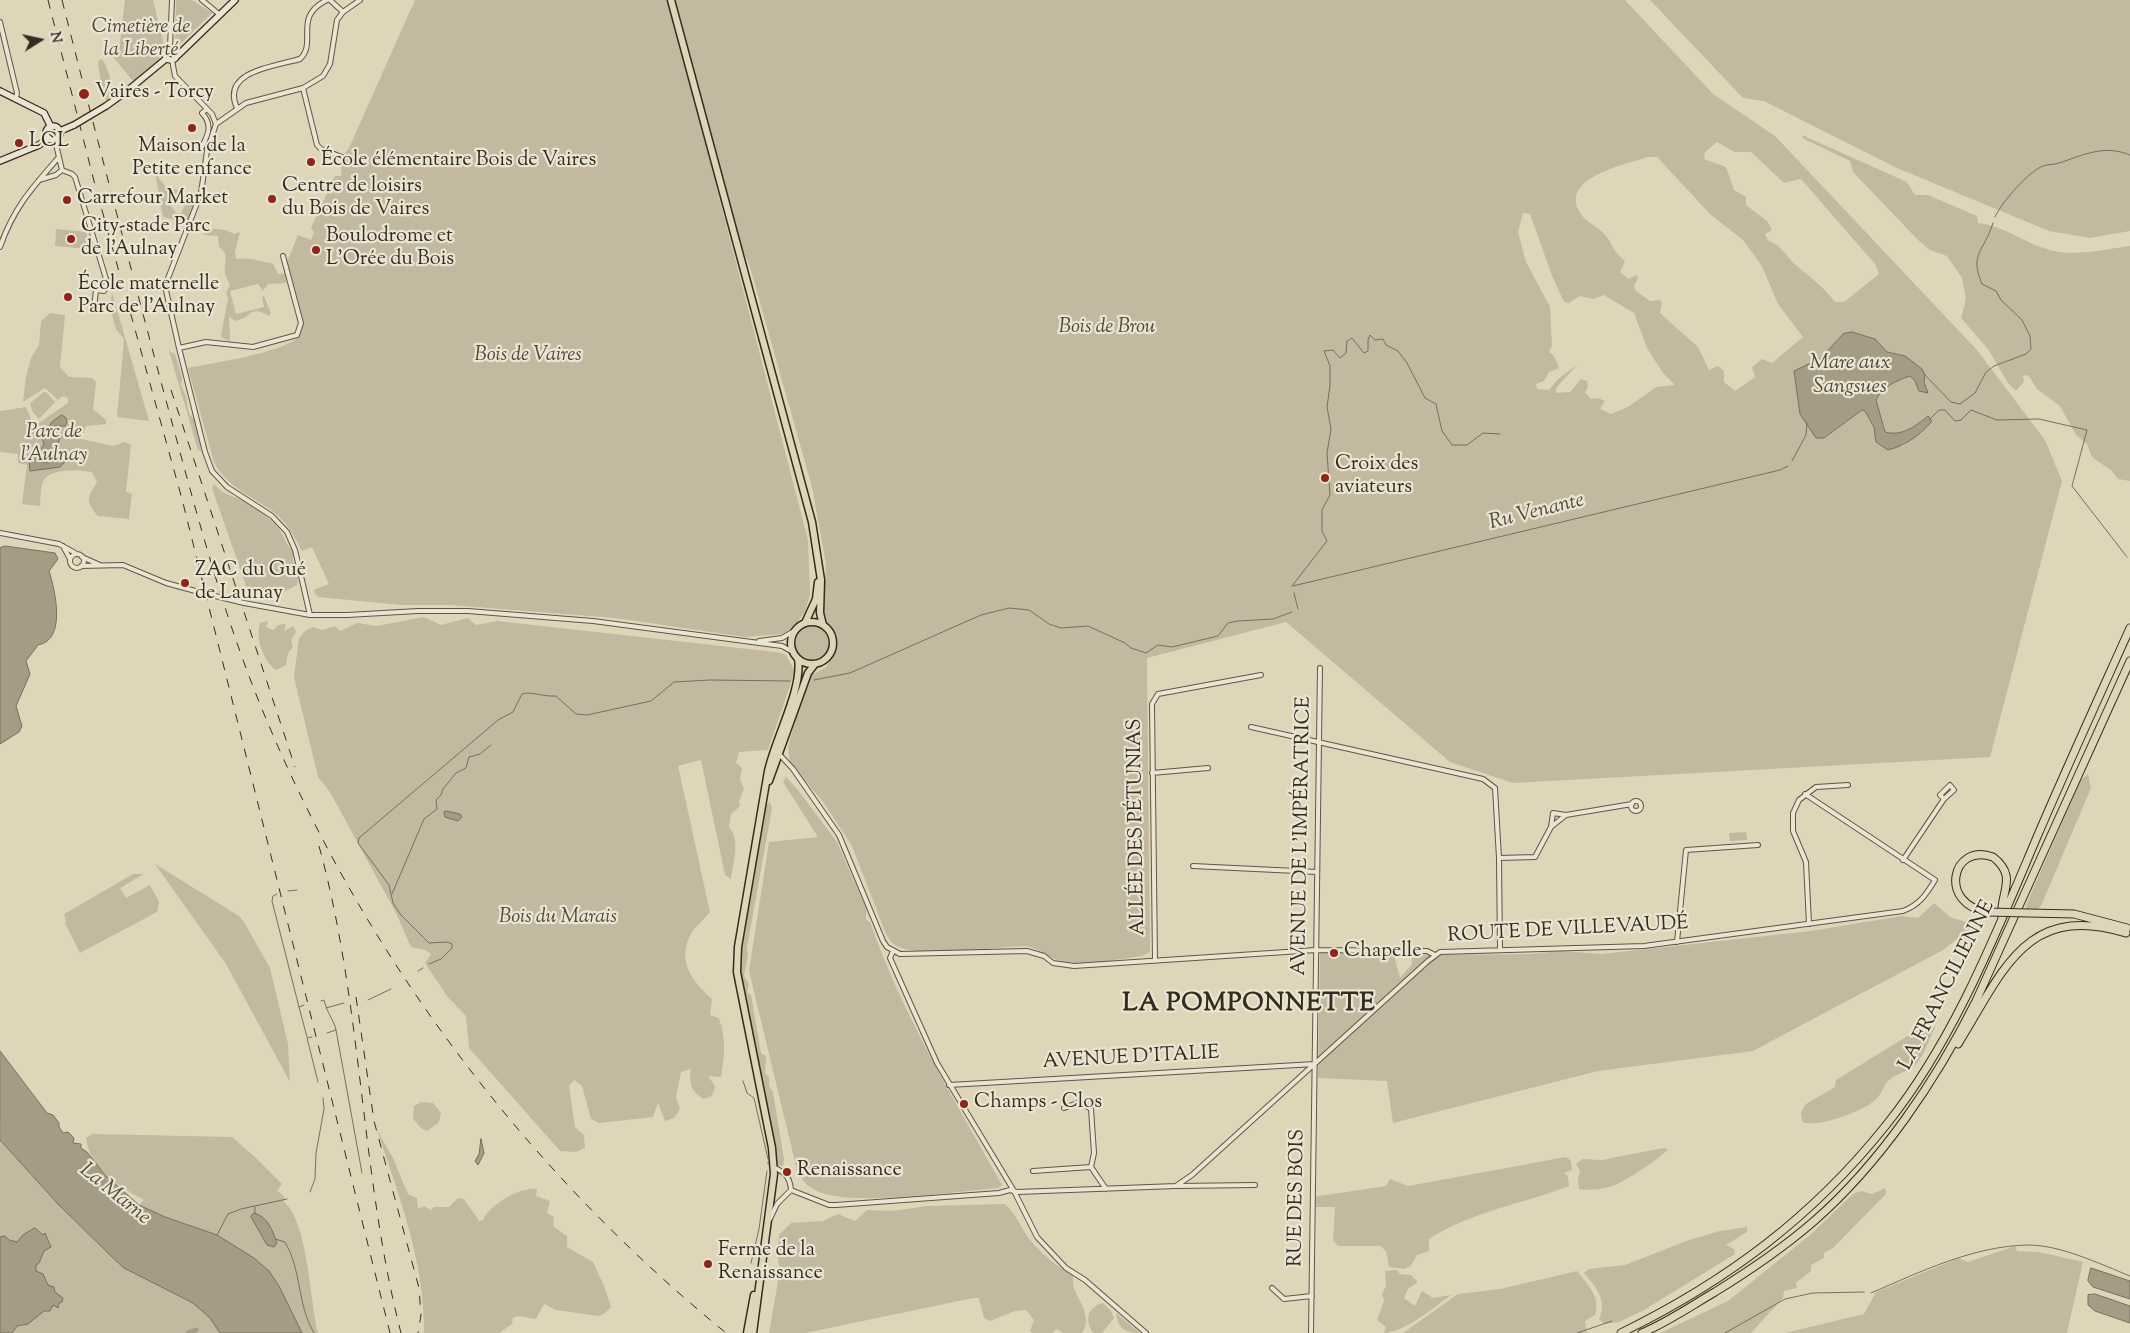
<!DOCTYPE html>
<html>
<head>
<meta charset="utf-8">
<style>
	body { margin:0 }
	#map { position:relative; width:2130px; height:1333px; overflow:hidden; background:#dfd6ba; font-family:"Sorts Mill Goudy",serif }
	canvas { display:block }
	.north { position:absolute; left:15px; top:15px; width:50px; height:50px; -webkit-text-stroke:4px #eae4d2; paint-order:stroke; rotate:80deg; font-size:14px; font-weight:700; line-height:20px; text-align:center; color:#352c20 }
	.north::after { content:''; display:block; margin:auto; width:18px; height:22px; background:#352c20; clip-path:polygon(50% 0,100% 100%,50% 72%,0 100%) }
</style>
</head>
<body>
<div id="map">
<canvas width="2130" height="1333"></canvas>
<div class="north">N</div>
</div>
<script>
const g = document.querySelector('canvas').getContext('2d');
g.lineJoin = 'round';
function paint(path, color) { g.fillStyle = color; g.fill(path, 'evenodd'); }
function trace(path, color, width, dash) { g.strokeStyle = color; g.lineWidth = width; g.lineCap = dash ? 'butt' : 'round'; g.setLineDash(dash || []); g.stroke(path); }
function label(font, color, halo, rows, align = 'center') {
  g.font = font + ' "Sorts Mill Goudy",serif'; g.lineWidth = 4.5; g.setLineDash([]); g.textBaseline = 'middle'; g.strokeStyle = halo; g.fillStyle = color; for (const [text, x, y, turn = 0] of rows) {
    g.save(); g.translate(x, y); g.rotate((+turn || 0) * Math.PI / 180); g.textAlign = isNaN(turn) ? turn : align; if (halo) g.strokeText(text, 0, 0); g.fillText(text, 0, 0); g.restore();
  }
}
paint(new Path2D(`
	M125,0h28l11,45 -3,5v8l-28,23 -21,-25 7,-6z
	M176,0h16l20,13 -32,31 -5,-6z
	M415,0h253l140,540 2,55 -5,16 -10,15 -12,8 -38,3 -130,-19 -165,-13h-49l-83,-8 -5,-7 16,-6 -17,-37 -10,4c-7,-13 -15,-29 -27,-38 -21,-16 -49,-26 -61,-51l-26,-94c29,-6 82,-13 107,-28 5,-4 7,-11 8,-17l-16,-62 2,-4 9,-22 13,5 3,-8 -3,-4 24,-52h6l1,-19 7,-9z
	M674,0h951l88,94 62,42 202,214 68,90 17,41 -72,276 -477,26 -63,-21 -164,-140 -139,36 3,294 -8,4c-24,3 -61,11 -84,4 -12,-3 -21,-14 -35,-14 -31,1 -103,14 -128,-1 -6,-4 -8,-10 -11,-16l-32,-83 -28,-43 -34,-40 -2,-16 19,-69 19,-11 10,-15v-11l-13,-25 3,-52 -14,-77 -62,-220 -9,-21zM1717,142l17,10h17l33,31 17,-4 74,85 4,10 -35,28h-9c-11,-15 -24,-24 -38,-36 -10,-8 -16,-22 -29,-25l-3,-7 7,-4 -5,-9 -21,-16v-8l-12,-7 -8,-23 -22,-8 1,-7zM1648,157h9l53,57 33,26 19,26 16,38 25,33 -31,26 -10,-4 -10,8 3,10 -20,14 -11,-9v-11l-6,-5 -9,4 -11,-23 -38,-34 2,-10 -2,-3 -10,1 -14,-10 -2,-5 4,-8 -2,-3 -7,4 -9,-7 5,-11c-13,-11 -10,-12 -18,-24 -7,-10 -23,-15 -28,-26 -18,-34 48,-47 69,-54zM1523,213l7,1 22,62 12,26 5,1 11,-7 13,3 11,-4 30,18 13,35 16,25 12,12 -19,2 -28,20 -17,7 -11,-5 5,-8 -7,-3 -7,1 -6,-7 3,-5 -1,-6 -6,-2 -11,13 -14,1v-5l21,-23 -19,14 -9,11 -12,-1 -1,-5 8,-3 5,-9 10,-4 -5,-12 -5,-4 3,-6 -2,-39 -24,-45 -8,-30zM1852,332l23,7 12,13 18,4 20,19 -1,7 3,11 -8,-2 -4,-10 -5,-5c-14,5 -27,10 -34,24l9,32c16,5 30,-6 43,-16l-5,15 -20,15 -27,-5 -2,-14 -9,-16 -3,-1 -37,28 -28,-46 -3,-20 27,-14 22,-24z
	M1650,0h480v231l-40,7 -41,-7 -152,-63 -133,-67 -21,-3z
	M102,59c8,12 13,30 5,42l-4,-3 -5,-35 1,-3z
	M1802,135l105,47 8,13h13l49,21 1,7c27,3 46,20 72,27 25,7 55,-1 80,-4v235l-12,-2 -6,-8 -20,-14 -5,-13 -11,-9 -16,-29 -23,-17 -9,-14 -5,1 1,6 -8,9 -8,-8 -20,-34 -27,-31 5,-19 -4,-21 -15,-22 -17,-6 -13,-11 -64,-67 -3,-11 -46,-22z
	M155,173l11,14 12,3 1,3 -8,13 5,7h5l7,-15 5,-2 4,8 -10,19 -24,-6z
	M206,228l20,2 8,4 6,-2 -5,20 1,7c9,-2 27,2 37,5l5,10 8,-1v10l-18,1 -5,7 -5,-7 -28,7 6,23 28,-7 -2,-10 2,-1 7,17 -2,3c-20,-11 -15,0 -33,5l-7,-4 1,24 -8,-3 -1,-3 7,-36 -2,-6 4,-8c-2,-4 -5,-8 -5,-12 -1,-10 5,-19 -6,-26l-1,-11 -14,-1z
	M56,229l31,3 -1,17 -31,-3z
	M112,292l37,129 -32,-4 7,-78 -8,-10 -4,-14 -3,-1z
	M50,313l15,2 -5,52 9,10 23,1 4,4 -3,27 13,11v4l-20,2 -5,13 32,7 12,-4 6,3 -5,47 6,2 -3,25 -31,-3c-13,-16 -11,-17 -1,-34l-5,-10c-12,-2 -44,-4 -49,10 -3,6 -2,17 -3,24l-18,-2 5,-39 -9,-2v-9l-18,-2v-41l26,-4 8,19 34,-23v-5l-5,-2 -5,4 -13,-12 -22,14 3,-25 5,-19 8,-13 2,-24z
	M169,351l6,3 7,23 -1,9 5,10 3,18 6,6 6,31 -3,-1z
	M44,392h2l9,10 -16,17 -7,-8 -2,-8z
	M214,484c10,10 10,9 23,14 12,4 29,17 38,26 9,9 10,21 19,28l-1,10c7,7 5,15 4,23l-17,9 -34,-8 -34,-98z
	M424,617l17,8 27,-7 8,7 21,-4 278,31 10,2 10,17 -27,79 -29,2 -3,11 6,5 -2,11 4,10 -5,12 1,5 -9,8 -2,13c12,14 4,35 2,52l-6,-4 -24,-115 -23,6 32,146c-6,8 -16,15 -20,24 -13,26 3,46 22,63l-2,16 9,3c7,21 6,37 2,59l-13,-1 7,10 -3,10 -9,3c-12,-9 -14,-15 -12,-30l-10,3 -5,25 4,12 -6,9 -9,3 -7,-18 -5,14 -54,6 -8,-4 -9,-33 -8,-6 -5,6 6,41 9,8 1,13 -9,4 -16,-1 -91,-103 -3,-32 -19,-20 -22,-33 6,-9 -6,-4 -14,-3 -15,-34 -66,-121 -12,-15 -24,-100 5,-39 7,-8 7,-3 9,3 13,-4 5,5 17,-8 20,3z
	M268,621l-2,6 8,3 4,-5 8,-1 -2,7 9,-5 3,6 -5,8 2,7 -5,6 -2,12 -10,5c-13,-9 -21,-33 -16,-47z
	M793 644a18 18 0 1 1 36 0a18 18 0 1 1-36 0Z
	M2088,774l3,14 -50,118 -4,4h-10l-1,-5 55,-125z
	M786,777l12,13 39,52 29,66v12l4,2c33,94 84,177 132,263l-3,3c-40,3 -153,20 -184,2 -9,-4 -13,-11 -18,-20l-48,-199 20,-129 49,-5 -35,-55z
	M770,802l2,6 -25,140 1,7 -4,21 5,8 -2,8 4,3 10,58 5,3 -1,17 4,4v9l4,6 11,67 -1,7h-4l-3,-4 -36,-194 1,-19 24,-143z
	M1746,832l1,8 -17,1 -1,-8z
	M155,864l84,52 5,6 26,46 18,76 2,38 -64,-118z
	M133,874h11l-24,14 6,10 24,-13 9,17 -2,10 -77,41 -15,-30 1,-2 -2,-7z
	M1934,903l16,14 16,5 6,14 -6,13 -6,6 -3,-16 -14,11 -190,101 -155,20 -205,52 -6,-42 -69,-3 2,-126 73,-1 7,27 12,-14 -1,-9 120,-1 29,-3 42,3 209,-23 91,-15 16,2z
	M1927,1024l8,3c-5,11 -10,25 -17,35 -7,10 -20,10 -29,18 -6,5 -7,15 -15,21 -14,11 -55,27 -72,21l-1,-10 5,-8 29,-17 1,-7z
	M421,1102l12,1 8,10 -2,9 -12,9 -6,-3 -8,-9 1,-13z
	M377,1130l16,28 15,36 9,4 1,11 6,-3 7,4 3,-3h15l9,-9 6,1 15,22 4,-1c7,-15 36,-33 54,-31l-1,7 14,5 -3,12 7,4 -1,9 14,10v11l26,15 11,24 7,21 -7,7 -6,2 -42,-6 -12,-6 -8,15 -18,-3 -5,2 -1,6 -13,9h-75c1,-70 -25,-137 -47,-203z
	M93,1134l139,3 24,21 26,26 -5,7 7,5v6c24,19 26,100 34,131h-16l-23,-47 -10,-15 -52,-36 -52,-18 -26,-12 5,-5c-25,-14 -54,-30 -58,-62z
	M0,1140l58,64 55,54 11,10 80,40 22,25h-226z
	M1663,1148l5,1c-7,9 -48,36 -58,38 -9,2 -22,4 -31,2l-1,-10 2,-8 -4,-7 6,-5 20,1z
	M1566,1157l5,4 1,9 -8,3 4,3 1,10c-46,18 -97,25 -140,53v12l-12,4 -6,11 -7,3 -15,-2 -3,-16 -6,-5h-42l-5,-6 2,-33h-22v-10l73,-11 4,-7 18,7z
	M1885,1188l1,6 -53,54 -9,5v5l-13,7v6l-15,12 1,5 -13,3 -1,7 -32,35h-91l68,-32 82,-66 43,-41 8,-3 11,3z
	M1005,1204c12,11 15,23 25,36 12,14 27,27 43,35 0,5 0,12 2,16 6,13 17,28 7,42h-19l-6,-4 -5,4h-20l-2,-2 4,-11 -8,-10 -11,1 -25,10 -6,-3 -5,-20h-6l-168,35h-36l11,-63 -3,-17 2,-18 12,-12 32,-2 15,-7 17,7 12,-11 25,1 35,-5z
	M1747,1227v5l-21,13 8,4 1,5 -91,56 -25,12 -15,2 -5,-5c9,-18 -3,-32 -15,-46l5,-4 36,-4 64,-25 31,-9z
	M2015,1246l2,5 22,1 44,10 -16,71h-282l79,-19 12,-22 83,-34 9,4z
	M1397,1270l3,4 11,1 7,7 -10,7 -4,9 11,8 7,-15 11,7 18,-3c-17,12 -47,38 -67,38l2,-6 -9,-7 7,-19 -2,-7 4,-8 -1,-15z
	M1577,1271c11,14 24,26 18,44l-10,6 2,12h-184l55,-39 42,-5z
	M1103,1303l8,8 3,7 -12,15h-9c-9,-14 -5,-26 10,-30z
	M1116,1313l24,20c-15,0 -22,-4 -24,-20z`), '#c2b9a0');
const water = new Path2D(`
	M1852,332l23,7 12,13 18,4 17,13 3,6 -1,7 4,11 -9,-2 -4,-10 -5,-5c-14,5 -27,10 -34,24l9,32c16,5 31,-6 43,-16l4,5c-12,14 -25,24 -44,29l-12,-8 -2,-15 -9,-16 -3,-1 -38,28h-8l-16,-24 -6,-43 27,-13 22,-24z
	M62,415l4,3 1,5 -2,3h-11l-2,6 8,6 -4,11 6,4 3,9 -5,5 -30,4 -1,-10c4,-7 12,-10 15,-17l-2,-6 10,-16zM45,450l6,3 1,6 -3,4 -11,-1 -2,-3z
	M5,546l50,7 3,6 -9,12c6,19 18,69 -11,74l-12,16 4,13 -14,32 6,20 -3,6 -19,12v-196z
	M446,811l14,3 2,3 -4,4 -13,-4 -1,-5z
	M0,1051l47,62 6,2 6,8v4l4,6 5,-1 6,6 -1,5 8,1v4l6,4 18,23 34,30 26,12 52,18 37,23 15,13 10,15 23,47h-82l-10,-15 -17,-15 -69,-35 -11,-10 -55,-54 -58,-64z
	M481,1139l3,14 -6,12 -3,-4 4,-7z
	M254,1213c14,3 19,19 23,30l-3,4 -7,-2 -16,-28z
	M35,1228l8,7 2,-2 6,14 -7,4 -5,12 -3,2v6l7,3 5,11 6,2 1,5 8,6 -1,4 -3,1 -1,5 -5,-3 -3,6h-6l-16,13 -11,2 -5,7h-12v-96l5,-1 4,4 8,2 6,-7z
	M2091,1268l39,13v18l-37,-12 -5,-6z
	M2095,1294l35,12v17l-35,-12 -7,-6v-10z`);
paint(water, '#a59c86');
trace(water, '#786f5d', 1);
trace(new Path2D(`
	M1995,217c6,-14 34,-46 48,-51 5,-2 11,-1 16,-3 25,-8 45,-19 71,-8
	M1925,375l26,27 9,2 15,-11 11,-21 8,-6 32,-12 5,-5 -1,-13 -8,-16 -21,-20 -5,-9 -14,-7c-13,-31 2,-32 11,-61
	M1929,420l10,-10h6l10,11 6,-1 10,-10 26,10 42,-1 48,11 -15,56 55,71
	M1792,461l14,-26 1,-12
	M1292,586l35,-45 -5,-10v-21l8,-15 -3,-42 4,-24 -4,-22 3,-22v-19l-6,-15 9,-1 7,8 6,-5 1,-12 5,-3 12,15 4,-2v-11l2,-5 5,5 8,-1 3,6 12,6 9,12 18,35 11,6 6,27 10,14h15l16,-12 17,1
	M1293,586l487,-116 8,-4
	M1294,593l4,16
	M814,680l36,-7 131,-58 28,-7 20,2 20,14 12,4 27,-2 37,17 6,5 15,5 12,-8 14,2 46,-11 10,-13 10,-2 35,-2 19,-7
	M288,891l9,-1
	M277,894l-4,2 -1,5 27,106
	M392,894l32,-75 13,-10 -1,-9 5,-5 2,-6 13,-16 10,-5 3,-11 11,-3 11,-9
	M429,964l12,-5 11,-11v-4l-5,-2 -18,1 -28,-28 -8,-12 -4,-18 -31,-42 1,-5 139,-118 15,-8 9,-18c9,-3 22,3 34,2l20,18 11,1 64,-14 23,-19 36,-2 80,1
	M418,971l5,-3
	M368,1000l23,-11
	M321,1001l3,-1c3,13 10,20 12,30l-9,3
	M304,1005l-5,2 8,30
	M326,1008l18,-5
	M336,1030l26,143
	M312,1037l-5,1 11,44
	M743,1081l4,12 7,5 14,61
	M768,1164v-2
	M310,1192l5,-13 1,-26 8,-44 -1,-11
	M255,1213v-6
	M217,1235l11,-21 13,-5 46,-10
	M275,1239l10,3c17,28 12,64 29,91
	M751,1263l8,-34 8,-58
	M1871,1293c49,-21 102,-47 157,-48 33,0 72,19 102,31
	M1577,1333l35,-12
	M1725,1333l60,-34 28,-6 51,-1`), '#786f5d', 1);
trace(new Path2D(`
	M188,1333l8,-3`), '#a59c86', 5);
const street = new Path2D(`
	M202,0l18,15
	M330,0l13,12
	M0,22l17,71 -1,5
	M170,47l2,-47
	M172,60l3,16 37,38 4,10 -9,27 -6,42 -36,93 14,62 26,104 7,19 15,16 45,29 15,16 8,18 15,65
	M303,88l14,57 4,4 21,8
	M237,108c-17,-37 39,-42 63,-49 18,-17 -8,-42 27,-59
	M216,124l30,-21 57,-15 20,-12 7,-12 7,-44 6,-8 17,-12
	M201,149c6,-13 13,-23 1,-36l5,-4
	M62,170l10,4 3,3 32,105 -3,9 -8,-1 -2,18
	M39,180l17,-5 6,-5 -7,-30
	M0,247c14,-40 32,-59 59,-90
	M179,348l27,-6 47,5 44,-12 4,-12 -18,-67
	M0,533l59,11 18,10
	M63,546l7,13
	M70 561a7 7 0 1 1 14 0a7 7 0 1 1-14 0Z
	M82,557l18,8
	M81,566l42,-1 43,18 37,10
	M244,603l66,12h37l71,-4h50l125,10 189,25 11,6
	M759,641l23,-3 12,-7
	M1251,727l232,52 12,9 4,70 1,92
	M779,754l14,15 46,66 44,106 4,6 13,7 127,-3 17,5 9,7 21,3 242,-16 111,1 8,4
	M1152,773l56,-5
	M1631 806a5 5 0 1 1 10 0a5 5 0 1 1-10 0Z
	M1551,827l2,-14 13,2
	M1499,858l36,-1 16,-30 15,-12 66,-11
	M1903,860l41,-61 10,-9 -4,-5 -10,10 4,4
	M1193,866l124,6
	M1809,924l-3,-62 -13,-31v-18l6,-13 17,-13 32,-2
	M1677,942l9,-92 72,-5
	M893,951l-3,7 47,105 77,128 23,46 29,31 19,12 61,53
	M1155,961l-3,-257 6,-10 103,-19
	M949,1085l366,-21
	M1064,1108l16,-6 11,7 3,44 -3,14 15,22
	M1033,1171l58,-4
	M1176,1186l79,-1
	M791,1190l38,15h7l163,-12 11,-3 7,2 159,-6 16,-11 236,-214 12,-9 204,-6 259,-35c16,-6 23,-16 32,-31l-130,-86
	M770,1219l7,-15 14,-14c-1,-13 -6,-18 -18,-23
	M1272,1288l12,11 28,-3
	M1311,1333l9,-665`);
const secondary = new Path2D(`
	M165 54a6 6 0 1 1 12 0a6 6 0 1 1-12 0Z
	M177,56l58,-56
	M0,91l44,22 7,14
	M106,106l21,-15 40,-33
	M46 133a7 7 0 1 1 14 0a7 7 0 1 1-14 0Z
	M60,131l14,-6
	M0,161l39,-16 10,-7`);
const primary = new Path2D(`
	M671,0l141,522 9,58 -1,33 3,12
	M791 643a21 21 0 1 1 42 0a21 21 0 1 1-42 0Z
	M805,623l11,-24 2,-17
	M769,781l39,-108 7,-9
	M747,1333l7,-38
	M753,1333l21,-159 -2,-26 -35,-176 1,-25 30,-176c7,-32 35,-83 30,-112`);
const highway = new Path2D(`
	M1988,912c-50,-7 -37,-70 5,-55 26,20 6,36 9,60
	M2029,913l45,1 53,14
	M1958,1044c45,-72 67,-142 168,-111
	M1621,1333c106,-52 192,-116 266,-209 67,-84 108,-188 150,-287 30,-70 62,-140 93,-209
	M1642,1333c26,-11 49,-27 73,-41 34,-21 68,-44 98,-70 67,-58 124,-143 163,-221l154,-340`);
trace(street, '#605646', 6);
trace(secondary, '#352c20', 8);
trace(primary, '#352c20', 9);
trace(highway, '#352c20', 9);
trace(street, '#eae4d2', 4);
trace(secondary, '#eae4d2', 5.5);
trace(primary, '#dfd6ba', 6);
trace(highway, '#dfd6ba', 7);
trace(new Path2D(`
	M48,0l47,185 87,314 208,834
	M62,0c33,131 67,262 102,393 30,110 58,222 103,328 100,238 258,448 459,612
	M171,390l124,377
	M319,846c44,160 41,327 82,487
	M356,997l18,124 45,167 2,27 -3,18`), '#352c20', 1, [9, 9]);
const streetBridge = new Path2D(`
	M203,593l41,10`);
const secondaryBridge = new Path2D(`
	M74,125l32,-19`);
const highwayBridge = new Path2D(`
	M1988,912l41,1`);
trace(streetBridge, '#605646', 6, []);
trace(secondaryBridge, '#352c20', 8, []);
trace(highwayBridge, '#352c20', 9, []);
trace(streetBridge, '#eae4d2', 4);
trace(secondaryBridge, '#eae4d2', 5.5);
trace(highwayBridge, '#dfd6ba', 7);
for (const [x, y, r, color] of [
	[84,94,6,"#8f2418"],
	[192,128,5,"#8f2418"],
	[19,143,5,"#8f2418"],
	[311,162,5,"#8f2418"],
	[272,199,5,"#8f2418"],
	[67,200,5,"#8f2418"],
	[71,239,5,"#8f2418"],
	[316,250,5,"#8f2418"],
	[68,297,5,"#8f2418"],
	[1325,478,5,"#8f2418"],
	[185,583,5,"#8f2418"],
	[1334,953,5,"#8f2418"],
	[964,1104,5,"#8f2418"],
	[787,1172,5,"#8f2418"],
	[708,1264,5,"#8f2418"]
]) { const dot = new Path2D(); dot.arc(x, y, r, 0, 2 * Math.PI); g.fillStyle = color; g.fill(dot); trace(dot, '#eae4d2', 2); }
label('italic 20px', '#51483a', '#eae4d2', [
	["Cimetière de",141,29],
	["la Liberté",141,52],
	["Bois de Brou",1107,329],
	["Bois de Vaires",528,357],
	["Parc de",54,434],
	["l'Aulnay",54,457],
	["Bois du Marais",558,919]
]);
label('20px', '#352c20', '#eae4d2', [
	["Vaires - Torcy",95,94],
	["LCL",29,143],
	["Maison de la",192,148,"center"],
	["Petite enfance",192,171,"center"],
	["École élémentaire Bois de Vaires",321,162],
	["Centre de loisirs",282,188],
	["du Bois de Vaires",282,211],
	["Carrefour Market",77,200],
	["City-stade Parc",81,228],
	["de l'Aulnay",81,251],
	["Boulodrome et",326,238],
	["L’Orée du Bois",326,261],
	["École maternelle",78,286],
	["Parc de l'Aulnay",78,309],
	["Croix des",1335,466],
	["aviateurs",1335,489],
	["ZAC du Gué",195,572],
	["de Launay",195,595],
	["Chapelle",1344,953],
	["Champs - Clos",974,1104],
	["Renaissance",797,1172],
	["Ferme de la",718,1252],
	["Renaissance",718,1275]
], 'left');
label('20px', '#352c20', '#eae4d2', [
	["ALLÉE DES PÉTUNIAS",1138,827,-91],
	["AVENUE DE L'IMPÉRATRICE",1303,836,-89],
	["ROUTE DE VILLEVAUDÉ",1568,931,-3],
	["LA FRANCILIENNE",1948,986,-63],
	["AVENUE D'ITALIE",1131,1059,-3],
	["RUE DES BOIS",1298,1198,-89]
]);
label('italic 21px', '#51483a', '#eae4d2', [
	["Mare aux",1850,364],
	["Sangsues",1850,388],
	["Ru Venante",1537,513,-14],
	["La Marne",114,1195,39]
]);
g.letterSpacing = '1px';
label('bold 25px', '#352c20', '#eae4d2', [
	["LA POMPONNETTE",1249,1006]
]);
g.letterSpacing = '0px';
</script>
</body>
</html>
